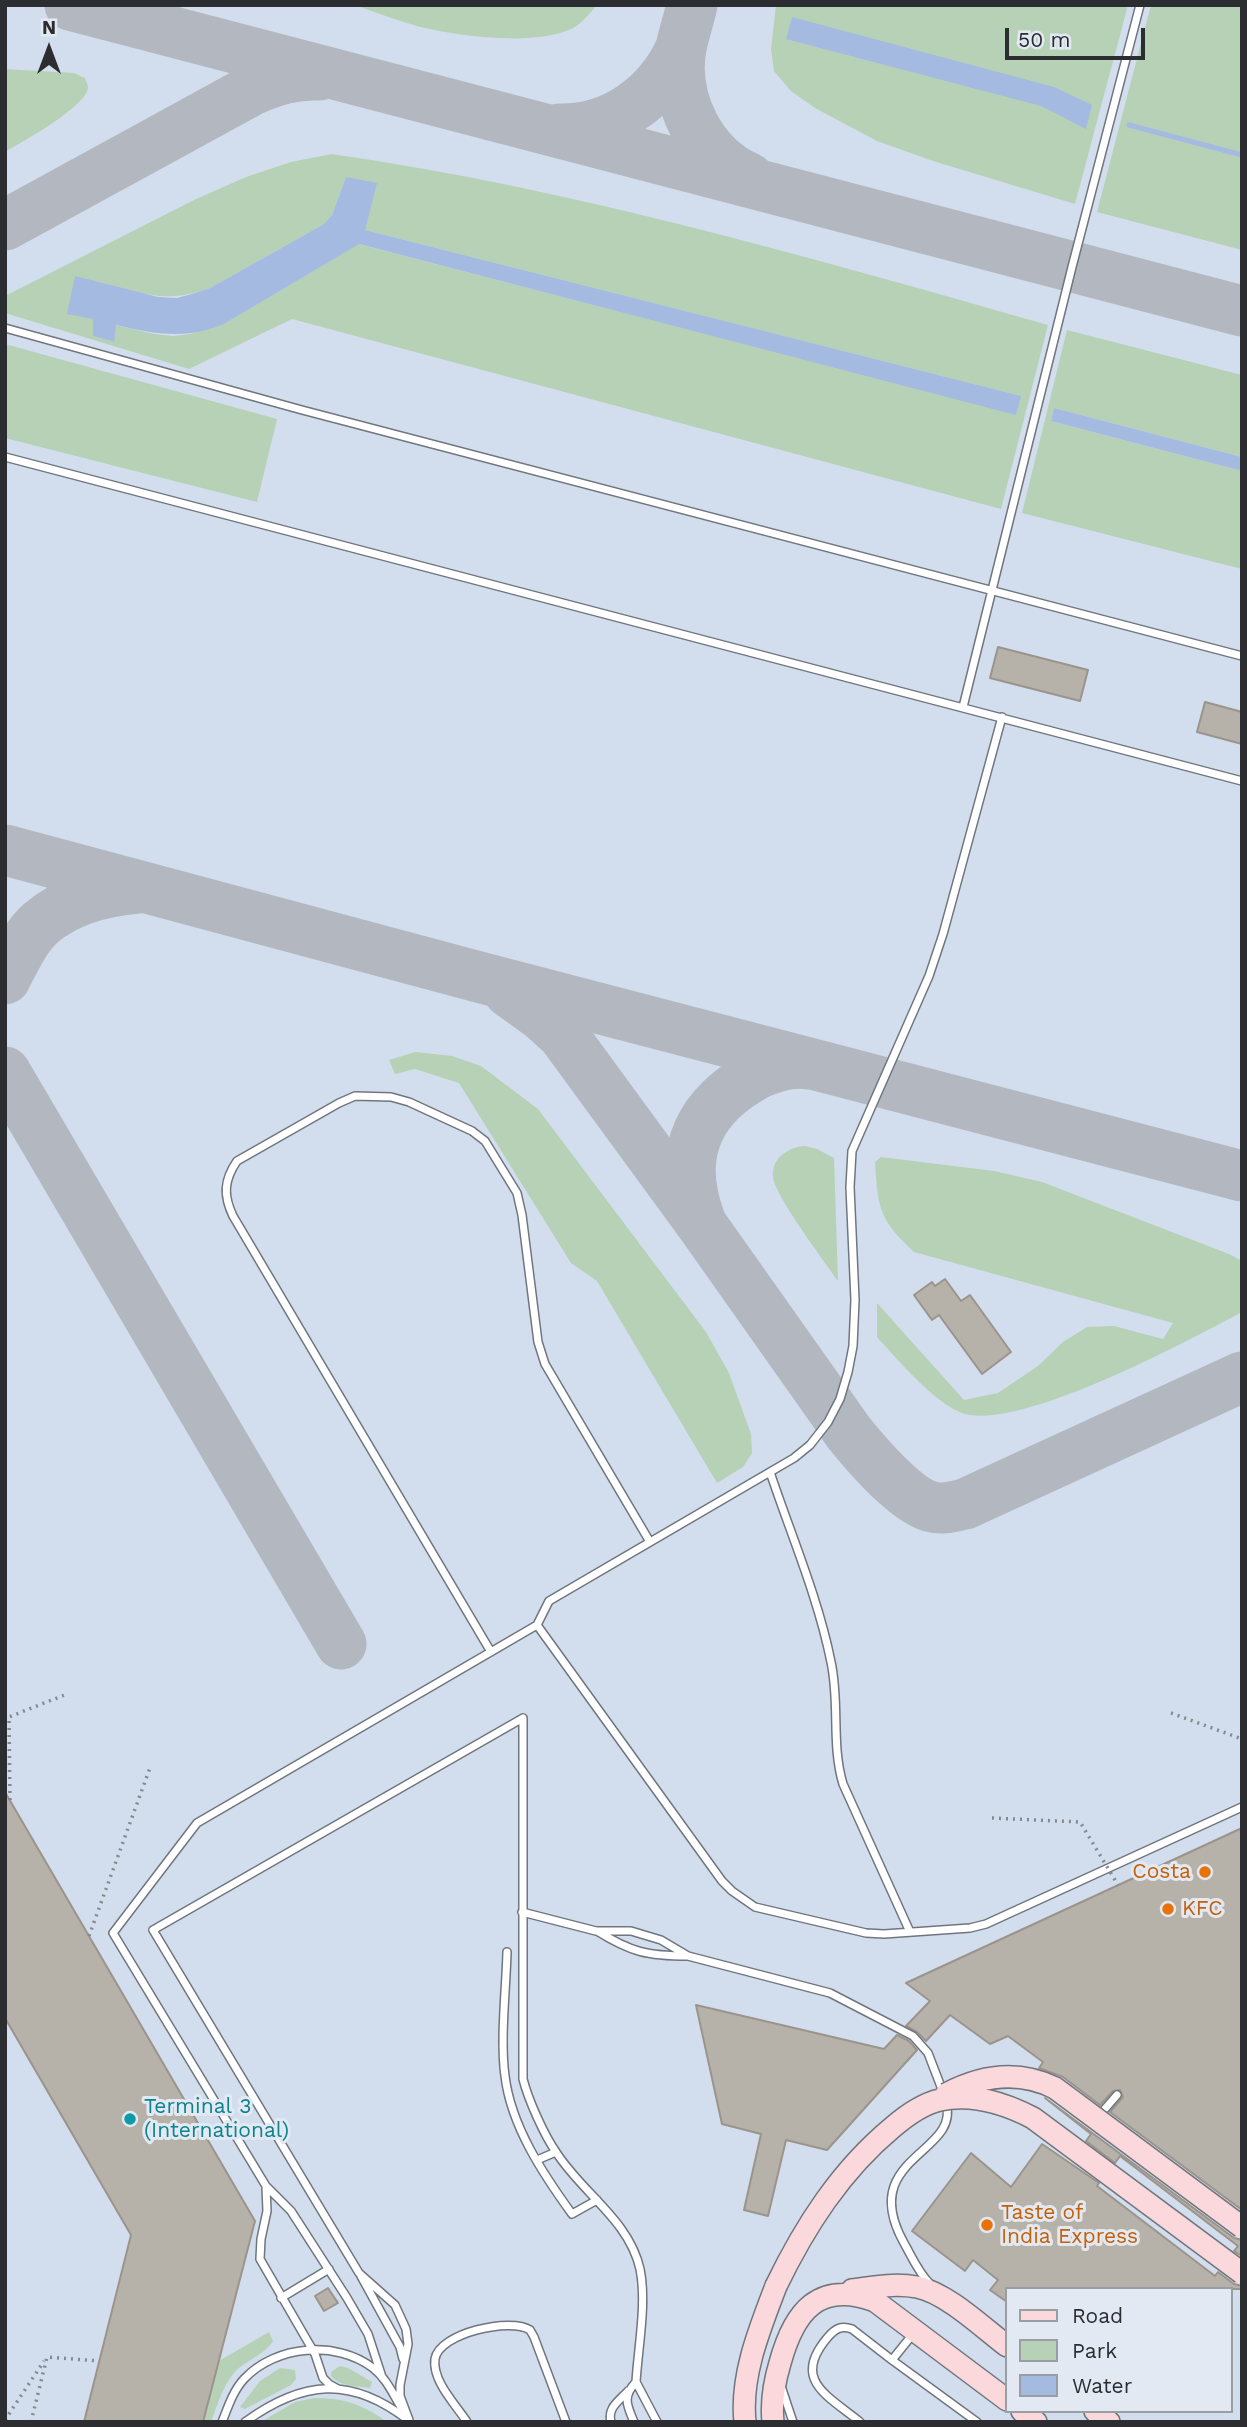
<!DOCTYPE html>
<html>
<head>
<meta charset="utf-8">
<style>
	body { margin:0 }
	#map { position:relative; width:1247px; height:2427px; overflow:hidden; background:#e2e9f2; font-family:"Work Sans",sans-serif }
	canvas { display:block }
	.frame { position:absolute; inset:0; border:7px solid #2b2d31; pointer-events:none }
	.legend { position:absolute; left:1005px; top:2287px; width:228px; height:126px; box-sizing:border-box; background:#e2e9f2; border:2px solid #999ea5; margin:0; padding:9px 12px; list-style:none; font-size:21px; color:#2b2d31 }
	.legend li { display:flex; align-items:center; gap:14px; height:35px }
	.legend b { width:35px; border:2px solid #999ea5 }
	.north { position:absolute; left:14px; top:14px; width:70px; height:70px; -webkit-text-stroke:5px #e2e9f2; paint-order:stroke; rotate:0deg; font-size:19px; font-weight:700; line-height:28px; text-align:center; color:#2b2d31 }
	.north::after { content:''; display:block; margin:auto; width:24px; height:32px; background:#2b2d31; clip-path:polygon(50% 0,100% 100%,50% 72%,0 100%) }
	.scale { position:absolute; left:1005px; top:28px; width:140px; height:32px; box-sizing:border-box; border:4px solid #2b2d31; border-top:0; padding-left:9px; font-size:21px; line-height:24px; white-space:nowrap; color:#2b2d31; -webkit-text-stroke:5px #e2e9f2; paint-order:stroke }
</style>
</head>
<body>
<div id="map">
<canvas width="1247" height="2427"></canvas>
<div class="frame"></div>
<ul class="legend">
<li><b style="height:9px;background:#fad8db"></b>Road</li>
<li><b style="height:19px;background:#b7d1b7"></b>Park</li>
<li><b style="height:19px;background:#a4bae1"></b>Water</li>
</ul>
<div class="north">N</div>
<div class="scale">50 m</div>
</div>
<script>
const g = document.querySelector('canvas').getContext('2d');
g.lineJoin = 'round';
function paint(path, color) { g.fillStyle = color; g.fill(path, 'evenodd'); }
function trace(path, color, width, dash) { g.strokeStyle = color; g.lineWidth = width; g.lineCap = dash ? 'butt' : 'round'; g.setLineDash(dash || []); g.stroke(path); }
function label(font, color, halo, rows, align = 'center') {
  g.font = font + ' "Work Sans",sans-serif'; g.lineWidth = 6; g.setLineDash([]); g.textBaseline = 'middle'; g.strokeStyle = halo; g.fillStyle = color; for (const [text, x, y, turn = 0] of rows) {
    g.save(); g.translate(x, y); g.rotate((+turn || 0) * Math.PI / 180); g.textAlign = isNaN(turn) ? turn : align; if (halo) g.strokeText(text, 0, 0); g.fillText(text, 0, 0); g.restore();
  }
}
paint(new Path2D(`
	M5,5h1237v2417h-1237zM1007,2289h224v122h-224z`), '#d2deed');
paint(new Path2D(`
	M355,5h242c-7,8 -15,18 -24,23 -35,19 -118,8 -156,-2 -21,-6 -42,-14 -62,-21z
	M776,5h352l-53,199 -142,-43 -56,-20 -62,-33 -24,-17 -17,-20 -3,-22z
	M1151,5h91v245l-145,-38z
	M5,69l69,4 11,5c1,3 3,7 3,10 -2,19 -66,54 -83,64z
	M332,154c243,35 480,104 716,171l-47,184 -709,-190 -103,50 -184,-56v-17l189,-96 52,-23 45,-15zM346,177l19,53 655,166 -4,18 -658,-170 -134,80 -34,10 -17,2 -18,-2 -40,-9 -2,17 -20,-6v-17l38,-28c31,7 48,8 79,-3l114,-64 8,-9z
	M1067,330l175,45v82l-188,-49 -3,13 191,50v98l-220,-56z
	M5,344l272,75 -20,83 -252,-64z
	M415,1052l37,4 29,10 57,43 168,223 23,41 22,61 1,19 -9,14 -26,16 -120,-202 -26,-18 -112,-180 -44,-14 -20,5 -6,-14z
	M805,1146l12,3 17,9 4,123c-13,-19 -63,-85 -65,-104 -2,-19 16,-30 32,-31z
	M881,1157l113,14 48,11 187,72 13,7v51c-56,30 -219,117 -277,102 -28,-8 -68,-55 -88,-77v-34l87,97 34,-7 40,-27 25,-24 24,-15 27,-1 49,13 10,-16 -259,-71c-35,-33 -36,-43 -39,-90z
	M269,2332l4,9c-8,13 -22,17 -34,27 -15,13 -21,36 -28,54h-8l16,-61z
	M340,2366l8,2 24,14 -2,6c-13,-2 -30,-1 -39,-12v-4z
	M280,2368l15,2 1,9 -5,6 -46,24 -5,-2 20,-26z
	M314,2398c28,-1 51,7 73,24h-126l34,-20z`), '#b7d1b7');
paint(new Path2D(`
	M792,17l262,70 38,18 -6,24 -45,-23 -255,-67z
	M346,177l31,6 -12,47 656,166 -5,19 -657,-171 -135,80c-38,16 -70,10 -108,1l-2,17 -21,-6v-17l-26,-5 8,-38 83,21 19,1 15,-4 18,-6 114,-64 8,-9z
	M1054,408l188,49v14l-191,-50z`), '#a4bae1');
trace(new Path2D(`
	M1129,125l113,30`), '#a4bae1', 5);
trace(new Path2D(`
	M70,5l1172,306
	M692,5c-3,14 -8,28 -11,43 -9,52 20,109 68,130
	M559,129c54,1 100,-32 122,-81
	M5,225l247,-135c23,-10 42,-16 67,-15
	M5,850l470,126 767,200
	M5,979c10,-19 20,-42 36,-56 27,-23 63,-32 97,-35
	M509,992l32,23 22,20 139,190 147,208c17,21 57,68 83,74 11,3 22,-1 33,-3l277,-127
	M5,1072l336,572
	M700,1220c-22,-59 -7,-107 47,-140 17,-11 42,-19 62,-16`), '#b3b8c0', 51);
const building = new Path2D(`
	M998,647l90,23 -8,31 -90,-23z
	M1205,702l37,10v32l-45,-12z
	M945,1279l16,22 9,-6 41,57 -29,22 -43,-59 -7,5 -18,-25 18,-13 3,4z
	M5,1792l250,429 -52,201h-119l47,-187 -126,-217z
	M1242,1828v382l-132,-98 13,-15 -3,-7 -7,1 -13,14 -37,-28 -24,-9 4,-6 -35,-26 -18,8 -40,-29 -24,26 -9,-9 -11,-6 24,-25 -24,-18z
	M696,2005l188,44 13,-14 12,6 8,9 -90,100 -41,-10 -18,76 -24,-6 17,-76 -39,-10z
	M1045,2098l189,140 8,2v16l-8,-5 4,-5 -118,-90 -5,7 -29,-22 5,-7z
	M1042,2144l57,39 -2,3 118,90 3,-4 16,12 8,2v3h-235v13l-17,-12 8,-10 -25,-20 -8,11 -53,-40 59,-78 40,34z
	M328,2288l10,15 -14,8 -9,-15z`);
paint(building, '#b7b2a9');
trace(building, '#9a948c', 2);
const lane = new Path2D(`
	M5,328l297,82 940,246
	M5,457l1237,324
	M963,707l109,-440 68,-262
	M770,1472c21,63 48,125 61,190 9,41 0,82 12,122l67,148
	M537,1625l185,256 10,10 23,16 111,26 18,1 86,-6 16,-4 256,-117
	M491,1652l-258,-436c-10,-21 -9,-36 4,-55l102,-58 16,-7 36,1 18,5 63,29 13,10 32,52 5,22 16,127 7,22 105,178
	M522,1912l74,19h35l30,9 27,16 142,37 83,43 15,17 15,39
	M597,1931c34,21 50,25 91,25
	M507,1952c-1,38 -7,88 -2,124 6,50 38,98 67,138l25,-14
	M1097,2118l20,-23
	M537,2160l19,-8
	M266,2187l1,24 -6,28 -1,20 55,95 8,24 6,6 9,5
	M361,2276l39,71 3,12
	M930,2284c-12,-12 -18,-27 -26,-41 -48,-86 57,-89 42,-140
	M281,2298l48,-29
	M913,2334l-21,26 85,62
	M382,2377l-14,-43 -21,-36 -56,-87 -25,-25 -153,-253 84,-110 340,-198 12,-24 245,-143 16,-13 18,-23 12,-23 8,-27 5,-26 2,-46 -5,-113 2,-36 77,-175 14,-42 59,-217
	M636,2382l21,40
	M781,2386l12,36
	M409,2420l-9,-24v-11l8,-41 -2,-15 -11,-24 -36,-32 -206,-343 370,-212v361c5,20 21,56 33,73 26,41 73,68 84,117 7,34 -2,79 -4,113 -14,15 -9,23 -2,40
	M222,2422c6,-15 11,-31 22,-43 32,-34 92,-39 129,-11 13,10 20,26 28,39
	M245,2422c58,-42 106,-46 163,-2
	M467,2422c-11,-17 -35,-41 -32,-63 4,-26 76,-42 95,-29l4,7 32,85
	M611,2422c-4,-14 8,-21 17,-31
	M860,2422c-33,-27 -69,-42 -32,-85 7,-8 13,-12 24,-8l40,31`);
const secondary = new Path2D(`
	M852,2290c21,-3 43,-7 65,-3 30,6 65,40 90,59
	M1022,2411l14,11
	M1095,2411l14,11
	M745,2422c-5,-46 15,-94 31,-136
	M773,2422c-2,-20 1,-39 7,-59 14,-51 38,-83 95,-62l132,99`);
trace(lane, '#70767e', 10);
trace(secondary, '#70767e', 24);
trace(new Path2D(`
	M1171,1713l71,26
	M10,1800l-1,-83 58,-23
	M89,1936l62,-171
	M5,2420l39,-59
	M31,2422l16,-65 52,4`), '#85898f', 3.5, [2, 5]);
trace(lane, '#fff', 7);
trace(secondary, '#fad8db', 21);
const secondaryBridge = new Path2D(`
	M946,2094c36,-19 73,-24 109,-6l187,139
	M776,2286c29,-60 65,-116 117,-159 14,-12 29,-23 47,-27 33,-7 64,3 93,18l209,155`);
trace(secondaryBridge, '#70767e', 24, []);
trace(new Path2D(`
	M992,1818l88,4 38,63`), '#85898f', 3.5, [2, 5]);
trace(secondaryBridge, '#fad8db', 21);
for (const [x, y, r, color] of [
	[1205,1872,7,"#e8710a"],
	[1168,1909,7,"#e8710a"],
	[130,2119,7,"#0f9aa8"],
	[987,2225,7,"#e8710a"]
]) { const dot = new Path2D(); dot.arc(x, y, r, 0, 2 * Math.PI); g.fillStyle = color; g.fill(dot); trace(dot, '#e2e9f2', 2.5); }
label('21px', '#c56008', '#e2e9f2', [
	["Costa",1191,1872,"right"],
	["KFC",1182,1909],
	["Taste of",1001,2213],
	["India Express",1001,2237]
], 'left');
label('21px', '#0d838f', '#e2e9f2', [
	["Terminal 3",144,2107],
	["(International)",144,2131]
], 'left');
</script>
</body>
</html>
